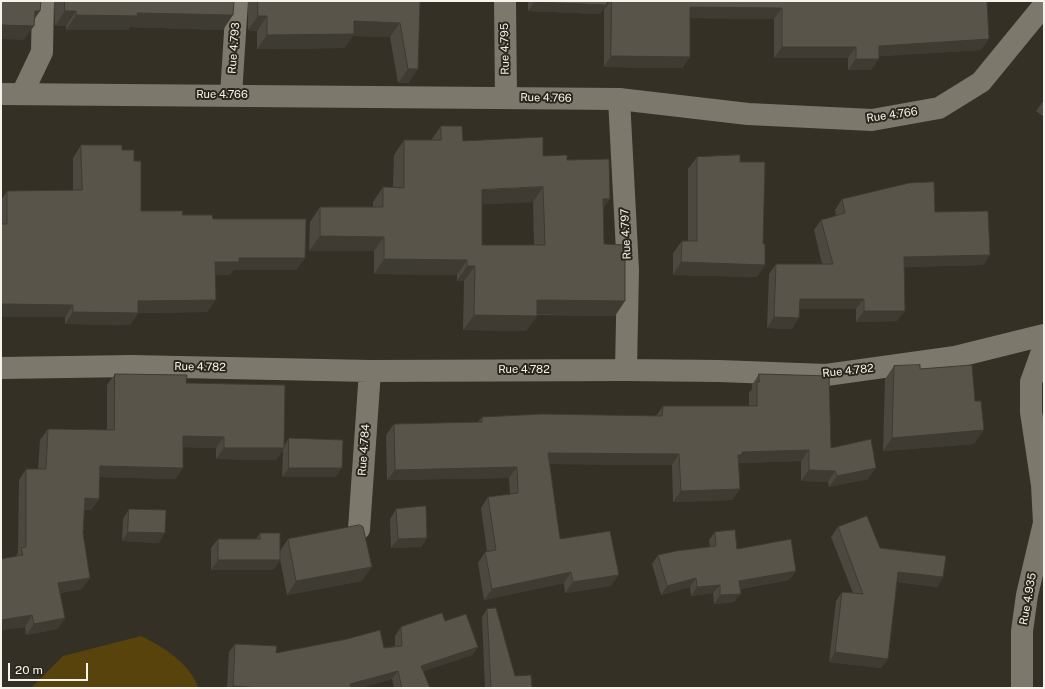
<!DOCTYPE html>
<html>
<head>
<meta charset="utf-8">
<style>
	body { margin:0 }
	#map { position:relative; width:1045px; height:689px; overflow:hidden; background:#343026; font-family:"Public Sans",sans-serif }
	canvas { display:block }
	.frame { position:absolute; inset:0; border:2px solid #f6f3ed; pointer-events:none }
	.scale { position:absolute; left:8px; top:663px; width:80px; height:18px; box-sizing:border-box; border:2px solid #f6f3ed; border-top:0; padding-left:5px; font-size:12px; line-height:14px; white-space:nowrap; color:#f6f3ed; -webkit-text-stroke:3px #2a261c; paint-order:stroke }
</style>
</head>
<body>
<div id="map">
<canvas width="1045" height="689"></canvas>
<div class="frame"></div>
<div class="scale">20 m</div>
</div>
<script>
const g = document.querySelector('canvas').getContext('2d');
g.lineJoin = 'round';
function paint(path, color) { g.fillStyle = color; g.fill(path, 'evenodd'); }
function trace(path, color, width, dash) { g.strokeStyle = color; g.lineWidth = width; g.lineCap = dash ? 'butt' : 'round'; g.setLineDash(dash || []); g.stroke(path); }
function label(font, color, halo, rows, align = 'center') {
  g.font = font + ' "Public Sans",sans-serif'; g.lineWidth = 4; g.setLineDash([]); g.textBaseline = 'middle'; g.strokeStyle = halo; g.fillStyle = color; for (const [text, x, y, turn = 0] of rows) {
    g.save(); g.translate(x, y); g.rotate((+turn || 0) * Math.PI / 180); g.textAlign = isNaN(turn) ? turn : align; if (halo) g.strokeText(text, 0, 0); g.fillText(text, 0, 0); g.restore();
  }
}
paint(new Path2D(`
	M141,636c20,9 51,29 57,52h-167l32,-32z`), '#57430b');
trace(new Path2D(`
	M505,1l1,96
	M22,94l20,-42 1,-51
	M231,95l6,-94
	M619,99l9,171 -2,100
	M1,368l131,-2 238,5 256,-1 93,1 107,4 129,-18 89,-22
	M359,529l11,-158
	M1022,688v-57l5,-36 17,-72 -2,-38 -11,-73v-30l13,-36`), '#7d786c', 22);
trace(new Path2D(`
	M1,94l618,5 129,15 124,6 67,-12 42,-26 63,-77`), '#7d786c', 22);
paint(new Path2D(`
	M54,1h180l-11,29 -93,-3 -2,3h-62v-4h-11z
	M248,1h172l-2,68 -10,14h-10l-8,-46 -37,-1 -9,12 -87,1v-18l-9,-1z
	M528,1h79l-7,13 -72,-3z
	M610,1h377l-6,49 -102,6 -8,14h-23v-12h-74v-39l-84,-1v39l-8,11 -78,-1v-57z
	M1044,100v17l-8,-6z
	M441,126l22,15 104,19 37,48v36l11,72 -78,-1v1l-11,15 -63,-1 1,-49h-7v-6l-83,-1v-23h-65l1,-29 10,-15h53v-5l10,-15h10l1,-32 10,-15h27zM533,202l1,43h-52v-41z
	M81,145l41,5 12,11 7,50 41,4 31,4 92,39 -9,12h-63l-3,5h-15l-8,37 -69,1 -8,12 -65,-1v-7h-64v-117l6,-9h66v-33z
	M697,157l43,5 17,115 -84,-2v-22l9,-12h6v-72z
	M842,199l93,13 55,43 -7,10 -79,2 -7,54 -41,1v-13h-56l-8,20 -25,-1 2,-54 7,-10h46l-8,-34 7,-10 15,-4 -1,-6z
	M894,366l26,3 55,32 -1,43 -91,7 2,-72z
	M115,374l71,9 98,63 5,-8 46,39h-53l1,-27 -7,10 -60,-1v-11l-33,-1v21l-8,11 -76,-2v22l-8,11h-7l-1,23 -1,56 -22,4 5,25 -8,11 -31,6 -1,-8 -24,3v-71l14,-2 3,-4 1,-73 7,-11h12l2,-29 8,-11 59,1v-45z
	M759,374l72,74 37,31 -39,8 -1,-5 -27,-1v-20l-62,2 1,26 -8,11 -59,2 -1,-37 -122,-1 10,75 51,47 -46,7 -1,-10 -80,17 -6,-37 7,-11 2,-1 -6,-43 7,-11 22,-3 -1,-16 -122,2 -1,-45 8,-11 84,-2 4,-5 174,-1 7,-10h86v-13l3,-4v-4z
	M129,509l30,34 -37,-2 1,-22z
	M396,509l31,29 -6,9 -30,1 -1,-29z
	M838,527l42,21 63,29 -6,10 -40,-5 -9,77 -7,9 -52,-6 7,-61 6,-9 11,1 -22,-56z
	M715,532l22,17 59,22 -7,9 -49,9 -6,13 -20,2 -1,-11 -22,3 -1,-9 -29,8 -9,-31 6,-9 52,-8 -1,-7z
	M260,533l20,18 8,-12 74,42 -75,14 -7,-36v1l-7,10h-62v-22l7,-9h38z
	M487,609l28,67 17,12h-47l-3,-71z
	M445,621l33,26 -6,8 -49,16 7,17h-36l-2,-9 -32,9h-133l2,-36 6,-8 41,9 108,-5 11,-2v-10l6,-9z`), '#4c483f');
paint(new Path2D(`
	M534,2l73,3 -7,9 -72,-3z
	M690,7l92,1 -8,11 -92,-1z
	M35,11h5l-10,15h4l-10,14 -23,-1v-14z
	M65,11h11l-10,15h-11z
	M137,13l96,2 -10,15 -93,-3 -2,3h-62l10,-15z
	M258,16h9l-10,15 -9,-1z
	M354,21l46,2 -10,14 -37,-1 -9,12 -87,1 10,-14z
	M989,39l-8,11 -110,7 8,-11z
	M782,47h74l-8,11h-74z
	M611,56l79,1 -8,11 -78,-1z
	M856,59h23l-8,11h-23z
	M408,69h10l-10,14h-10z
	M543,187l-10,15 -62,3 11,-15z
	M603,199h7l-10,15z
	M320,236l64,1 -10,14h-65z
	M990,255l-7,10 -86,2 7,-10z
	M239,258h66l-9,12h-63l-3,5h-23l8,-13z
	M384,259l83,1 -10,15 -83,-1z
	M681,262l84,3 -8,12 -84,-2z
	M467,266h8l-11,15h-7z
	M800,299h64l-8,10h-63z
	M216,300l-9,12 -76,1h7l-8,12 -65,-1 8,-12 65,-11z
	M537,300l88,1 -10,15 -89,-2z
	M1,304l72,1 -8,12h-64z
	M864,311h41l-8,10 -41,1z
	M474,315l63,1 -11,15 -63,-1z
	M774,317l25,1 -7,11 -25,-1z
	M984,430l-10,14 -91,7 9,-13z
	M183,436l41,1 -8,11 -41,-1z
	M224,448h60l-8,12 -60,-1z
	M809,450l-8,11 -65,2 2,-8 4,-3z
	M548,453l131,1 -7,11 -132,-1z
	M100,466l83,2 -8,11 -83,-2z
	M517,467l-8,11 -122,2 8,-10z
	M289,468h53l-7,9h-53z
	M876,468l-8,11 -39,8 8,-11z
	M809,470l26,1 -7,11 -27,-1z
	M740,489l-8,11 -59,2 8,-11z
	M85,498l14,1 -8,11 -14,-1z
	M128,532l37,1 -6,10 -37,-2z
	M427,538l-6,9 -30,1 7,-9z
	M218,560h62l-7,10h-62z
	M372,567l-10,14 -75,14 9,-14z
	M796,571l-7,9 -56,10 6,-9z
	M571,572l-7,11 -80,17 8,-11z
	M898,572l45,5 -6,10 -45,-6z
	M619,575l-8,11 -46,7 8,-11z
	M90,578l-8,11 -31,5 7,-11z
	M696,578l-6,9 -29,8 6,-9z
	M720,585l-7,8 -22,3 6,-9z
	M741,594l-7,8 -20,2 6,-9z
	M32,615l-7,12 -24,3v-10z
	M65,618l-8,11 -31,6 8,-11z
	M478,647l-6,8 -57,19 6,-8z
	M835,652l53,7 -7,9 -52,-6z
	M398,671l-6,8 -32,9h-13l3,-4z
	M233,686l30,2h-32z`), '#3e3b33');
const building = new Path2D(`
	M1,1h40l-1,10h-5l-1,15 -33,-1z
	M65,1h169l-1,14 -96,-2 1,3 -62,-1v-4h-11z
	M258,1h162l-2,68h-10l-8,-46 -46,-2v13l-87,1v-19h-9z
	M534,1h73v4l-73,-3z
	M612,1h375l2,38 -110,7v13h-23v-12h-74v-39l-92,-1v50l-79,-1z
	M441,126h21l1,15 80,-4v19l24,-1v5l42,-1 1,40h-7l1,45 21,1v56l-88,-1v16l-63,-1 1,-49h-8v-6l-83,-1v-22l-64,-1v-29h63v-20l21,1v-48h37zM543,187l2,58h-63v-55z
	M81,145h41v5h12v11h7v50h42l-1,4h30l1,4h93l-1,39h-66v4h-24l1,38 -78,1v12l-65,-1v-7l-72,-1v-80h6v-33l75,-1z
	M740,155v7h25l-2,82h2v21l-84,-3 1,-21h15v-84z
	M934,182l1,30 53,-1 2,44 -86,2 1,54h-41v-12h-64l-1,19 -25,-1 2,-53h57l-12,-44 24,-7 -3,-14 67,-16z
	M920,365v4l52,-4 3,36h6l3,29 -92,8 2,-72z
	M115,374l72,1 -1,8 99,2 -1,63h-60v-11l-41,-1v32l-83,-2 -1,33 -14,-1 -2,35 7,45 -32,5 7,35 -31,6 -2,-9 -31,5v-61l22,-4 -2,-7 5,-1v-78h20l2,-40 66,1z
	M759,374l70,2 2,72 40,-9 5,29 -39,8 -2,-5 -26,-1v-20l-67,2v3h-4l2,34 -59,2 -2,-37 -131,-1 12,86 50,-8 9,44 -46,7 -2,-10 -79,17 -7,-37 11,-2 -8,-53 30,-4 -1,-26 -122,3 -1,-46 88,-2v-5l60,-3 120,2 1,-10h94v-24h2z
	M289,438l54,2 -1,28h-53z
	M426,506l1,32 -29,1 -2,-30z
	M129,509l37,1 -1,23 -37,-1z
	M867,516l13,32 66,8 -3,21 -45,-5 -10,87 -53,-7 7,-60 21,2 -25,-67z
	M360,525l3,2 9,40 -76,14 -8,-42z
	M735,530l2,19 54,-10 5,32 -57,10 2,13 -21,1v-10l-23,2 -1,-9 -29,8 -9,-31 18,-4 40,-5 -1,-14z
	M260,533h20v27h-62v-21h42z
	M496,608l19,68 16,-1 1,13h-41l-4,-79z
	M442,613l3,8 21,-7 12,33 -57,19 9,22h-28l-4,-17 -48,13 1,4h-88l-30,-2 2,-42 42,2 -1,7 71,-14 33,-9 4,18 18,-2 -1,-19z`);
paint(building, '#585449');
trace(building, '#3e3b33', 1);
label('11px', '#f6f3ed', '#2a261c', [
	["Rue 4.793",234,48,-86],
	["Rue 4.795",505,49,-91],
	["Rue 4.766",222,95],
	["Rue 4.766",546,98,1],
	["Rue 4.766",892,115,-8],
	["Rue 4.797",626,234,-93],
	["Rue 4.782",200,367,1],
	["Rue 4.782",524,370],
	["Rue 4.782",848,371,-6],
	["Rue 4.784",364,450,-86],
	["Rue 4.935",1028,599,-80]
]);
</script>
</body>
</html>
